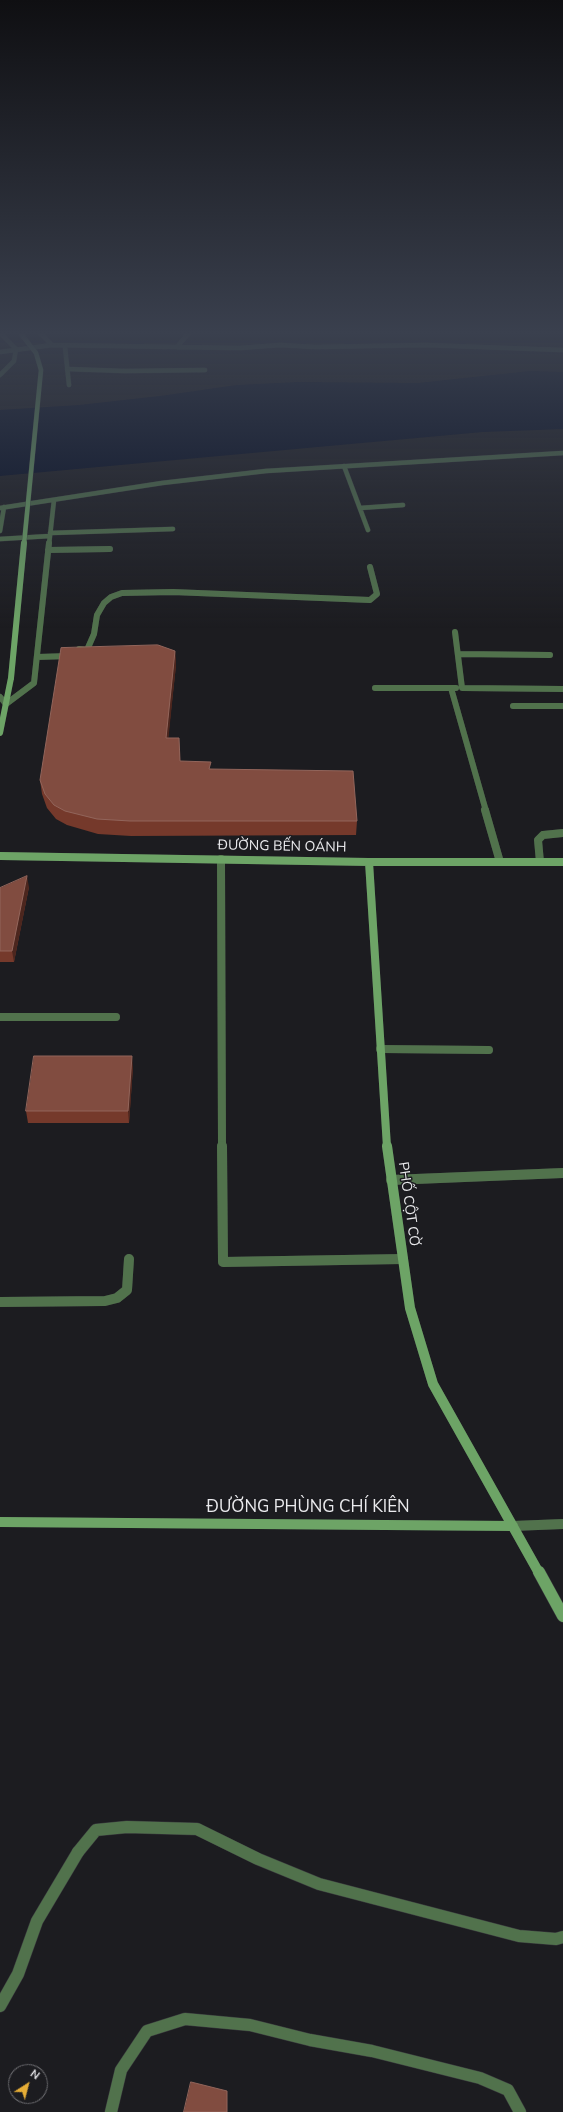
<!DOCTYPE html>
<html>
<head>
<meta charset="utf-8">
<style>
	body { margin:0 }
	#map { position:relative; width:563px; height:2112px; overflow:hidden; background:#1c1c20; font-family:"Nunito Sans",sans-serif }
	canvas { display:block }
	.north { position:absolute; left:8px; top:2064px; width:40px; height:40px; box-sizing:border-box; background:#1c1c20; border:1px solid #6e6e72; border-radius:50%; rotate:36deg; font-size:11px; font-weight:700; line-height:16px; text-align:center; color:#eaeaed }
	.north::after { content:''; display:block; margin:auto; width:14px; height:18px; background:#e6ad36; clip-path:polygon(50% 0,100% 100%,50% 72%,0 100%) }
</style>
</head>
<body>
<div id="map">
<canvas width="563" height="2112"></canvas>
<div class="north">N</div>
</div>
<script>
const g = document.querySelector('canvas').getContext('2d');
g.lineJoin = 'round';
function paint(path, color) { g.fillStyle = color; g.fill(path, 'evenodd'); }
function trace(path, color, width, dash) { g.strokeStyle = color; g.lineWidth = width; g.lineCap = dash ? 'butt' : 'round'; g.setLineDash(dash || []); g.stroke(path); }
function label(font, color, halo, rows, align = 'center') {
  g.font = font + ' "Nunito Sans",sans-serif'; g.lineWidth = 3; g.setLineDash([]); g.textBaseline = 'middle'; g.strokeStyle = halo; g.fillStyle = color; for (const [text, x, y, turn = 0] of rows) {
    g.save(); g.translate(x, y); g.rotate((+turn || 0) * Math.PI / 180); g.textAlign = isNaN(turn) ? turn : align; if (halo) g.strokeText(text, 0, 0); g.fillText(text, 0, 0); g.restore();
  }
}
paint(new Path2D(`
	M530,371l33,1v57l-80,3 -483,44v-66l79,-5 81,-9 77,-11 61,-3 120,1z`), '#000921');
const laneFar4 = new Path2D(`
	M67,369l58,2 80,-1
	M0,375l14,-14 2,-12
	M344,466l24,64
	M360,508l43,-3`);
const laneFar3 = new Path2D(`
	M455,632l7,56 101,1
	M459,654l91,1
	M375,688h81
	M451,688l35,123
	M513,706h50`);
const laneFar2 = new Path2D(`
	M485,810l15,52
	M221,859l1,288
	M540,862l-2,-22 5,-5 20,-2
	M0,1017h116
	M380,1049l109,1`);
const laneFar1 = new Path2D(`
	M222,1146l1,116 180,-3
	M0,1302l105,-1 12,-3 10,-8 2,-31`);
const lane = new Path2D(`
	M78,1852l18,-22 31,-3 70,2 61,30 61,25 200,52 37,3 7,-2
	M111,2112l10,-42 26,-39 38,-12 65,6 60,15 62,11 108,27 28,12 12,22`);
const streetFar3 = new Path2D(`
	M1,334l15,15
	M41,334l11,11
	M65,347l4,38
	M177,347l11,-13
	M0,352l52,-7 188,3 40,-3 35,2 111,-2 137,5
	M0,508l162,-25 104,-12 297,-18
	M0,531l4,-24
	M50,533l123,-4
	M50,536l4,-36
	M0,539l50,-3 -1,8`);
const streetFar2 = new Path2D(`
	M48,550l62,-1
	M79,649l8,1 7,-16 3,-19 7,-12 7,-6 11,-4 51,-1 197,8 7,-6 -7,-27
	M37,657l32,-1
	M0,697l6,7 28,-21 15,-140`);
const streetFar1 = new Path2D(`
	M391,1180l172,-7
	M513,1526l50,-2`);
const street = new Path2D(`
	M0,2006l18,-32 19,-53 41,-69`);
const secondaryFar3 = new Path2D(`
	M0,733l11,-55`);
const secondaryFar2 = new Path2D(`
	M0,856l369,6h194
	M369,862l18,285`);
const secondaryFar1 = new Path2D(`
	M387,1146l23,162 23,76 106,189
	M0,1522l513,4`);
const secondary = new Path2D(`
	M539,1572l24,44`);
trace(laneFar4, '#39393d', 5);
trace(laneFar3, '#39393d', 6);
trace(laneFar2, '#39393d', 8);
trace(laneFar1, '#39393d', 10);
trace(lane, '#39393d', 13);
trace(streetFar3, '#39393d', 5);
trace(streetFar2, '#39393d', 6);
trace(streetFar1, '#39393d', 10);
trace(street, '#39393d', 13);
trace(secondaryFar3, '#39393d', 6);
trace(secondaryFar2, '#39393d', 8);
trace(secondaryFar1, '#39393d', 10);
trace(secondary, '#39393d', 13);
trace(laneFar4, '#51724c', 4.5);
trace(laneFar3, '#51724c', 6);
trace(laneFar2, '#51724c', 8);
trace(laneFar1, '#51724c', 10);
trace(lane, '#51724c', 12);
trace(streetFar3, '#51724c', 4.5);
trace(streetFar2, '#51724c', 6);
trace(streetFar1, '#51724c', 10);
trace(street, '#51724c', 12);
trace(secondaryFar3, '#6da466', 6);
trace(secondaryFar2, '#6da466', 8);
trace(secondaryFar1, '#6da466', 10);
trace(secondary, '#6da466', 12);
const secondaryBridgeFar1 = new Path2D(`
	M21,334l15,19 5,17 -17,174`);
const secondaryBridge = new Path2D(`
	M11,678l13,-135`);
trace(secondaryBridgeFar1, '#39393d', 5, []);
trace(secondaryBridge, '#39393d', 6, []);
trace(secondaryBridgeFar1, '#6da466', 4.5);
trace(secondaryBridge, '#6da466', 6);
paint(new Path2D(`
	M175,651l1,14 -8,73 12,14v9l31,8 146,52 -1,14 -225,1 -33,-2 -31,-9 -11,-6 -9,-11 -5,-14 -2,-14z
	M29,887l-15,75h-14v-74z
	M133,1067l-4,56h-101l-2,-12z`), '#75392b');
paint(new Path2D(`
	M175,651l1,14 -9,87 -1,-14z
	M27,876l2,11 -15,75 -2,-11z
	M132,1056l1,11 -4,56 -1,-12z`), '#4c261e');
const building = new Path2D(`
	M158,645l17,6 -9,87h13l1,23 31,1 -2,7 144,2 4,50h-227l-33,-2 -32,-8 -11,-6 -9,-11 -5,-14 21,-132z
	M27,876l-15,75h-12v-63z
	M34,1056h98l-4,55h-102z
	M191,2082l36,9v21h-43z`);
paint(building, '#814c40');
trace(building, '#92655b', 1);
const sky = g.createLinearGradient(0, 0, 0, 629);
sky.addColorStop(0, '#0f0f12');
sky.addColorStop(0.53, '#3a404e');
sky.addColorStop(1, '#3a404e00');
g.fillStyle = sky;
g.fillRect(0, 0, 563, 629);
label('14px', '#eaeaed', '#1c1c20', [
	["ĐƯỜNG BẾN OÁNH",282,847,1],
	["PHỐ CỘT CỜ",408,1204,82]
]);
label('17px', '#eaeaed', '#1c1c20', [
	["ĐƯỜNG PHÙNG CHÍ KIÊN",308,1508]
]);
</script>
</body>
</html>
